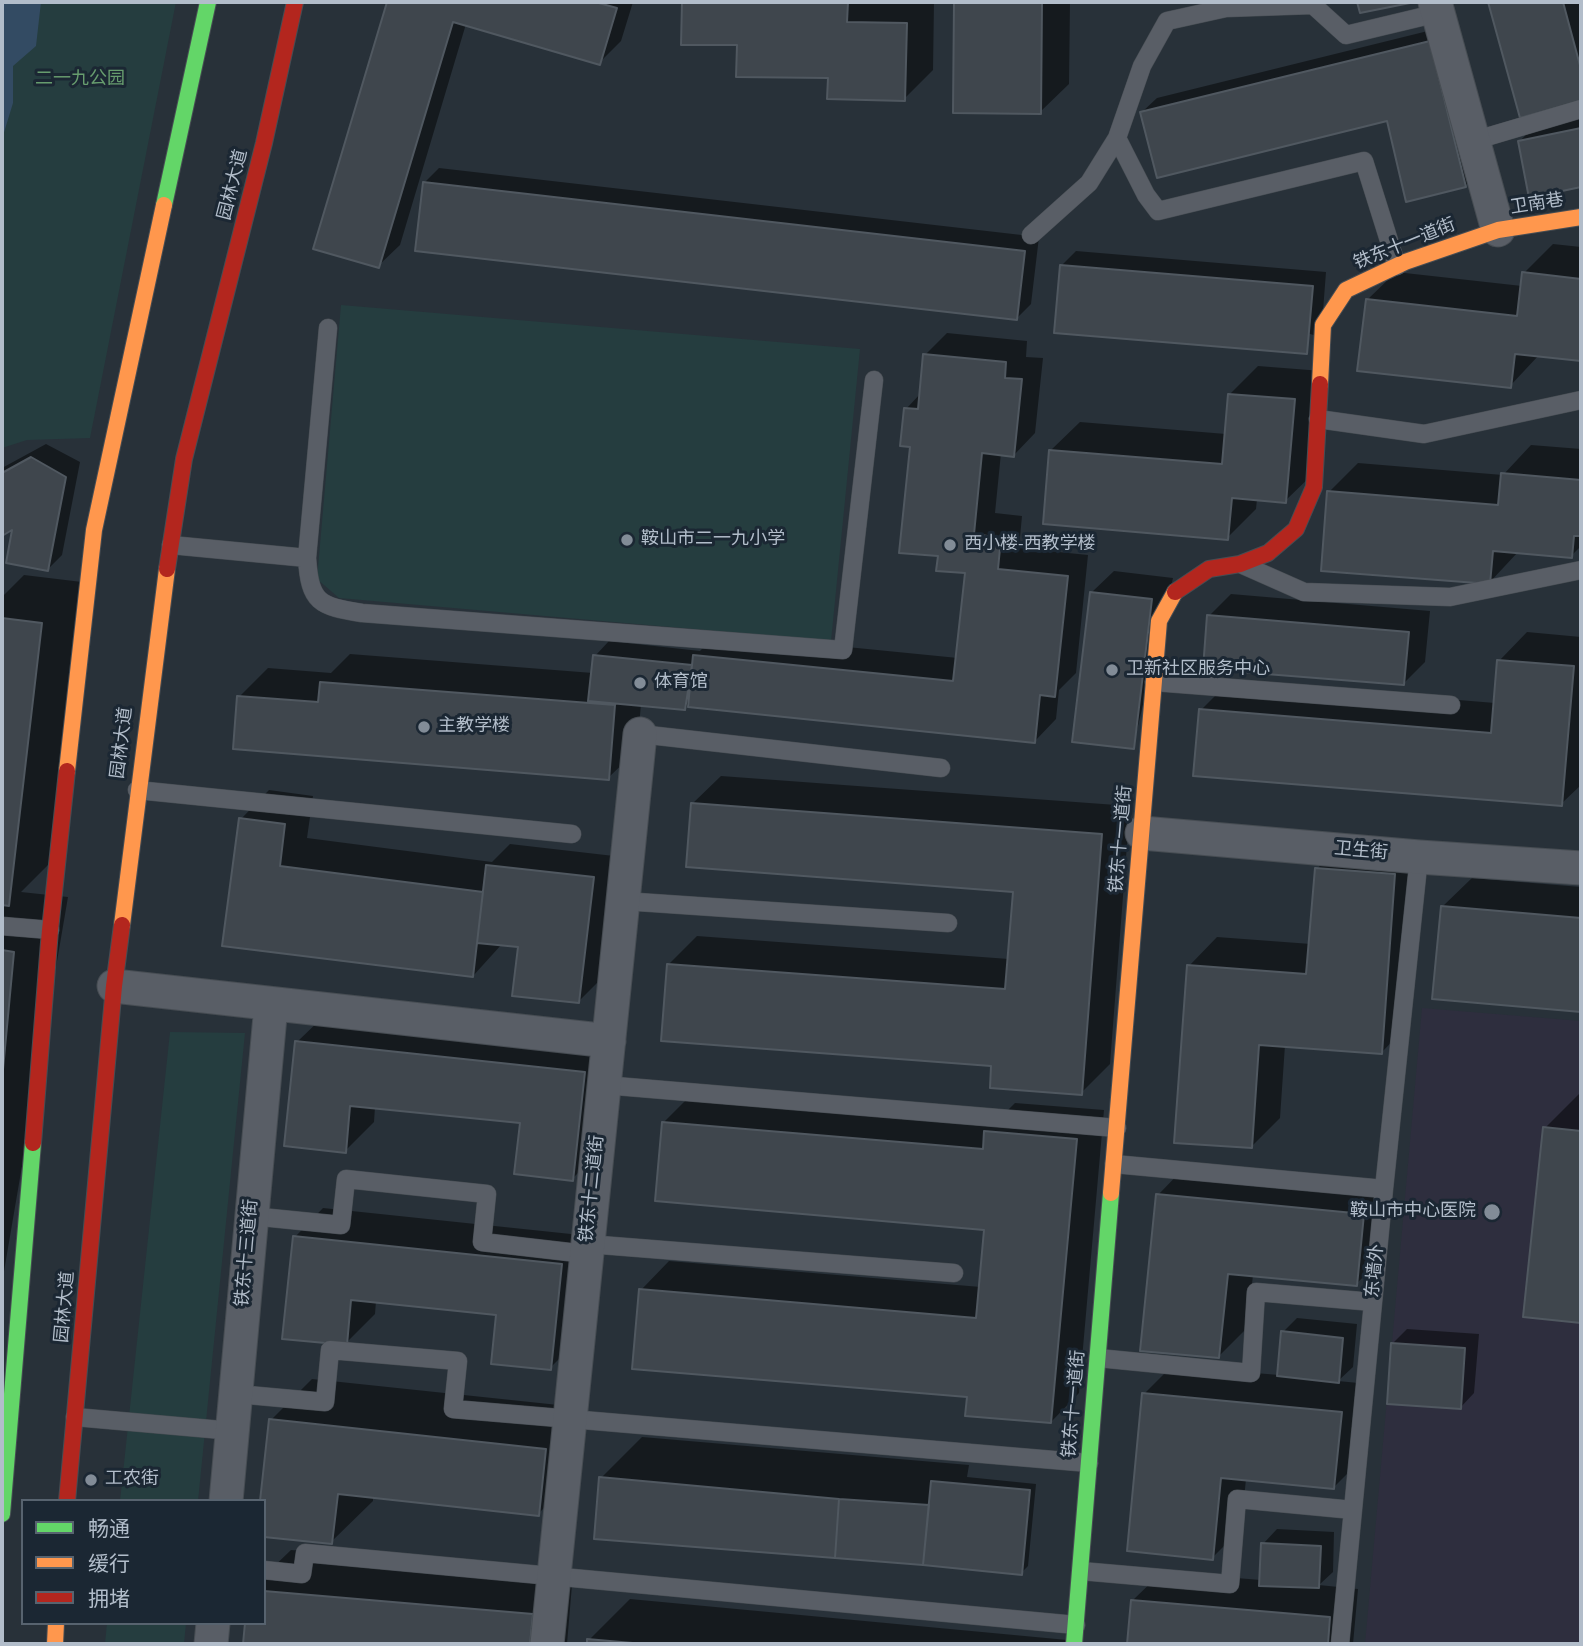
<!DOCTYPE html>
<html>
<head>
<meta charset="utf-8">
<style>
	body { margin:0 }
	#map { position:relative; width:1583px; height:1646px; overflow:hidden; background:#283139; font-family:"Source Sans 3","Noto Sans SC",sans-serif }
	canvas { display:block }
	.frame { position:absolute; inset:0; border:4px solid #b2bdca; pointer-events:none }
	.legend { position:absolute; left:21px; top:1499px; width:245px; height:126px; box-sizing:border-box; background:#1b2733; border:2px solid #57636f; margin:0; padding:9px 12px; list-style:none; font-size:21px; color:#b2bdca }
	.legend li { display:flex; align-items:center; gap:14px; height:35px }
	.legend b { width:35px; border:2px solid #57636f }
</style>
</head>
<body>
<div id="map">
<canvas width="1583" height="1646"></canvas>
<div class="frame"></div>
<ul class="legend">
<li><b style="height:9px;background:#63d668"></b>畅通</li>
<li><b style="height:9px;background:#ff974d"></b>缓行</li>
<li><b style="height:9px;background:#b3261e"></b>拥堵</li>
</ul>
</div>
<script>
const g = document.querySelector('canvas').getContext('2d');
g.lineJoin = 'round';
function paint(path, color) { g.fillStyle = color; g.fill(path, 'evenodd'); }
function trace(path, color, width, dash) { g.strokeStyle = color; g.lineWidth = width; g.lineCap = dash ? 'butt' : 'round'; g.setLineDash(dash || []); g.stroke(path); }
function label(font, color, halo, rows, align = 'center') {
  g.font = font + ' "Source Sans 3","Noto Sans SC",sans-serif'; g.lineWidth = 6; g.setLineDash([]); g.textBaseline = 'middle'; g.strokeStyle = halo; g.fillStyle = color; for (const [text, x, y, turn = 0] of rows) {
    g.save(); g.translate(x, y); g.rotate((+turn || 0) * Math.PI / 180); g.textAlign = isNaN(turn) ? turn : align; if (halo) g.strokeText(text, 0, 0); g.fillText(text, 0, 0); g.restore();
  }
}
paint(new Path2D(`
	M1422,1008l159,13v623h-216z`), '#2e2e3e');
paint(new Path2D(`
	M2,2h174l-86,436 -63,2 -25,8z
	M341,305l519,44 -29,292 -492,-43 -22,-19z
	M170,1032l75,1 -47,468h-78z
	M107,1623h79l-2,21h-79z`), '#253d3f');
paint(new Path2D(`
	M2,2h39l-5,44 -23,20v37l-11,36z`), '#334b63');
paint(new Path2D(`
	M389,2h244l-12,39 -22,22 -133,-39 -66,221 -22,21 -63,-18z
	M683,2h251l-1,68 -29,29 -75,-22 -91,-34h-56z
	M955,2h115l-1,82 -29,28 -85,-1z
	M1490,2h91v97l-60,17z
	M1444,27l36,144 -15,15 -77,-67 -246,-7 15,-14z
	M1581,111v75l-50,10 -11,-55 21,-22z
	M439,168l600,69 -8,67 -14,14 -593,-135z
	M1553,244l28,3v113l-42,-5 -29,31 -143,-86 29,-28 126,14 2,-13z
	M1076,251l250,21 -5,65 -260,-71z
	M947,333l80,8 -1,16 17,1 -8,75 -21,22 -13,-2 -6,60 27,3 -3,32 69,7 -12,118 -17,17 -3,29 -21,22 -347,-36 -3,3 -44,-4 -4,46 -29,28 -369,-81 29,-29 63,5 19,-19 243,19 2,-17 14,-15 91,10 16,-17 242,24 9,-86 -27,-17 -34,-146 15,-16 4,-38z
	M1258,366l64,5 -8,102 -29,28 -28,-2 -1,10 -29,29 -176,-88 29,-28 146,12 3,-39z
	M46,444l34,18 -18,93 -14,14 -33,-42 -13,7v-66z
	M1531,445l50,4v97l-10,10 -53,-4 -28,30 -161,-90 29,-29 145,12z
	M1114,571l59,7 -40,169 -41,-155z
	M24,575l58,7 -32,281 -29,29 47,5 -66,386v-686z
	M1231,594l199,17 -5,51 -21,21 -195,-67z
	M1527,632l54,5v148l-20,19 -360,-94 29,-29 265,22 4,-42z
	M721,776l409,30 -20,258 -29,29 -413,-128 29,-29 312,23 6,-69 -323,-86z
	M269,790l44,6 -6,42 185,24 18,-18 104,12 -14,124 -21,21 -59,-55 -18,-2 -29,32 -249,-31 17,-126z
	M1345,840l78,6 -13,177 -28,29 -97,-7 -5,73 -29,29 -62,-181 28,-29 94,7 6,-75z
	M1472,878l109,9v123l-147,-12 9,-92z
	M326,1014l287,30 -12,106 -29,29 -51,-57 -146,-15 -1,15 -29,29 -48,-109z
	M1581,1092v229l-56,-5 20,-188z
	M692,1094l306,26 17,-17 89,7 -25,283 -28,29 -410,-132 28,-29 312,26 5,-59 -323,-105z
	M1186,1166l205,19 -6,71 -29,28 -103,-9 -6,53 -29,29 -60,-162z
	M323,1208l267,28 -11,103 -29,29 -52,-55 -122,-12 -1,13 -29,29 -51,-106z
	M1297,1318l60,6 -4,43 -15,14 31,3 -7,75 -28,28 -88,-8 -5,50 -29,29 -68,-164 28,-28 107,9 4,-43z
	M1407,1329l72,5 -5,59 -14,15 -68,-64z
	M312,1379l275,29 -8,65 -41,41 -165,-18v5l-42,41 -60,-122z
	M642,1437l327,28 -2,12 69,7 -8,82 -7,7 -420,-95z
	M1277,1529l57,3 -1,40 -14,13 39,4 -5,55h-224l4,-44 29,-28 99,8 2,-36z
	M291,1550l282,23 -6,71h-322l2,-21h17v-47z
	M630,1599l448,42 -1,3h-489l1,-4z`), '#0007');
const building = new Path2D(`
	M387,2h208l22,6 -17,57 -147,-43 -74,246 -66,-19z
	M682,2h166l-1,20 60,1 -2,78 -78,-2 1,-21 -92,-1 1,-32h-56z
	M954,2h88l-1,112 -88,-1z
	M1357,2h58l-55,11z
	M1488,2h75l18,67v32l-61,17z
	M1430,41l36,146 -60,15 -19,-81 -230,57 -17,-66z
	M1581,128v59l-52,11 -11,-57z
	M423,182l602,69 -8,69 -602,-69z
	M1060,265l253,21 -6,68 -253,-21z
	M1522,272l59,7v82l-66,-7 -4,34 -154,-17 9,-72 151,17z
	M923,354l83,8 -1,16 17,1 -8,78 -32,-4 -8,81 27,4 -3,31 70,7 -13,121 -15,-2 -5,48 -347,-36 5,-52 260,26 12,-108 -29,-2 2,-15 -39,-3 11,-106 -10,-1 4,-38 14,1z
	M1228,394l67,5 -9,104 -54,-5 -4,42 -185,-16 6,-74 173,14z
	M31,457l35,20 -18,94 -42,-8 6,-33 -10,6v-63z
	M1501,473l80,7v56h-7l-2,22 -79,-7 -3,33 -169,-13 6,-80 171,14z
	M1090,592l62,7 -18,150 -62,-7z
	M1207,615l202,17 -5,53 -201,-16z
	M2,618l40,5 -33,283 -7,-1z
	M593,655l99,10 -7,45 -97,-9z
	M1497,660l77,6 -12,140 -369,-30 6,-67 292,24z
	M320,682l295,23 -6,75 -376,-31 4,-53 81,6z
	M691,803l411,31 -20,261 -92,-7 1,-22 -330,-25 6,-77 338,25 8,-97 -327,-25z
	M239,818l46,6 -5,42 203,26 -10,85 -251,-31z
	M486,865l108,12 -15,126 -67,-7 6,-49 -41,-4z
	M1315,868l80,6 -13,180 -123,-9 -7,103 -78,-5 13,-178 119,9z
	M1441,906l140,12v94l-149,-13z
	M2,950l12,2 -12,128z
	M295,1041l290,31 -12,109 -59,-7 6,-51 -170,-17 -4,47 -62,-7z
	M662,1122l321,27 1,-18 93,8 -26,284 -86,-7 2,-19 -335,-28 7,-80 337,29 8,-88 -329,-29z
	M1543,1127l38,4v192l-58,-6z
	M1156,1194l208,20 -7,72 -129,-12 -9,84 -79,-7z
	M293,1236l269,28 -11,106 -60,-6 5,-49 -145,-15 -4,45 -65,-6z
	M1281,1331l62,7 -4,45 -62,-7z
	M1391,1343l74,5 -4,61 -74,-5z
	M1142,1393l200,19 -8,77 -113,-11 -8,82 -86,-9z
	M269,1419l277,30 -7,67 -201,-22 -6,50 -68,-7v-36h-4z
	M599,1477l240,22 -4,59 -241,-19z
	M931,1481l99,9 -8,85 -99,-10z
	M839,1499l90,6 -6,60 -88,-7z
	M1261,1543l60,3 -2,42 -60,-2z
	M264,1591l269,23 -3,30h-287l2,-21h19z
	M1131,1600l199,17 -2,27h-201z
	M587,1639l57,5h-57z`);
paint(building, '#3f464d');
trace(building, '#505860', 2);
const lane = new Path2D(`
	M1117,138l29,57 12,16 206,-50 33,105
	M1473,141l108,-32
	M1031,235l58,-52 28,-45 25,-72 25,-45 59,-13 87,-3 33,30 92,-22
	M1318,419l106,15 157,-34
	M171,545l136,13 21,-230
	M307,558c3,45 12,48 55,55l481,37 31,-270
	M1243,565l61,27 146,5 131,-27
	M1154,682l297,23
	M640,734l301,34
	M137,790l435,44
	M623,901l325,22
	M2,926l48,4
	M604,1085l513,43
	M1114,1164l270,25
	M251,1216l90,9 5,-46 141,15 -5,48 104,12
	M588,1244l366,29
	M1098,1358l153,15 5,-81 117,10
	M237,1394l88,8 5,-52 128,11 -5,48 636,54
	M75,1417l158,14
	M264,1570l38,4 3,-21 771,72
	M1081,1571l149,13 7,-85 116,11
	M1340,1644l44,-455 35,-332`);
const street = new Path2D(`
	M1435,2l63,228
	M1142,833l277,24 162,11
	M114,986l495,55
	M226,1501l45,-496
	M211,1644l2,-21
	M547,1644l93,-910`);
const fast = new Path2D(`
	M164,205l44,-203
	M2,1514l31,-371
	M1074,1644l37,-451`);
const slow = new Path2D(`
	M1320,384l3,-59 23,-35 59,-28 93,-32 83,-13
	M67,771l27,-241 70,-325
	M122,925l45,-356
	M1111,1193l48,-572 16,-29
	M55,1644l1,-21`);
const jam = new Path2D(`
	M167,569l17,-110 80,-316 31,-141
	M1175,592l34,-23 31,-5 28,-11 28,-24 18,-42 6,-103
	M33,1143l17,-213 17,-159
	M67,1501l47,-515 8,-61`);
trace(lane, '#474d53', 19);
trace(street, '#474d53', 35);
trace(fast, '#474d53', 18);
trace(slow, '#474d53', 18);
trace(jam, '#474d53', 18);
trace(lane, '#595e66', 18);
trace(street, '#595e66', 33);
trace(fast, '#63d668', 16);
trace(slow, '#ff974d', 16);
trace(jam, '#b3261e', 16);
for (const [x, y, r, color] of [
	[627,540,7,"#828c97"],
	[950,545,7,"#828c97"],
	[1112,670,7,"#828c97"],
	[640,683,7,"#828c97"],
	[424,727,7,"#828c97"],
	[1492,1212,9,"#828c97"],
	[91,1480,7,"#828c97"]
]) { const dot = new Path2D(); dot.arc(x, y, r, 0, 2 * Math.PI); g.fillStyle = color; g.fill(dot); trace(dot, '#1b2733', 2.5); }
label('18px', '#679c6e', '#1b2733', [
	["二一九公园",80,80]
]);
label('18px', '#b2bdca', '#1b2733', [
	["园林大道",234,185,-76],
	["卫南巷",1537,205,-9],
	["铁东十一道街",1405,245,-22],
	["园林大道",123,743,-83],
	["铁东十一道街",1122,839,-85],
	["卫生街",1361,852,5],
	["铁东十二道街",593,1189,-84],
	["铁东十三道街",248,1253,-85],
	["东墙外",1376,1271,-85],
	["园林大道",66,1307,-85],
	["铁东十一道街",1075,1404,-85]
]);
label('18px', '#b2bdca', '#1b2733', [
	["鞍山市二一九小学",641,540],
	["西小楼-西教学楼",964,545],
	["卫新社区服务中心",1126,670],
	["体育馆",654,683],
	["主教学楼",438,727],
	["鞍山市中心医院",1476,1212,"right"],
	["工农街",105,1480]
], 'left');
</script>
</body>
</html>
